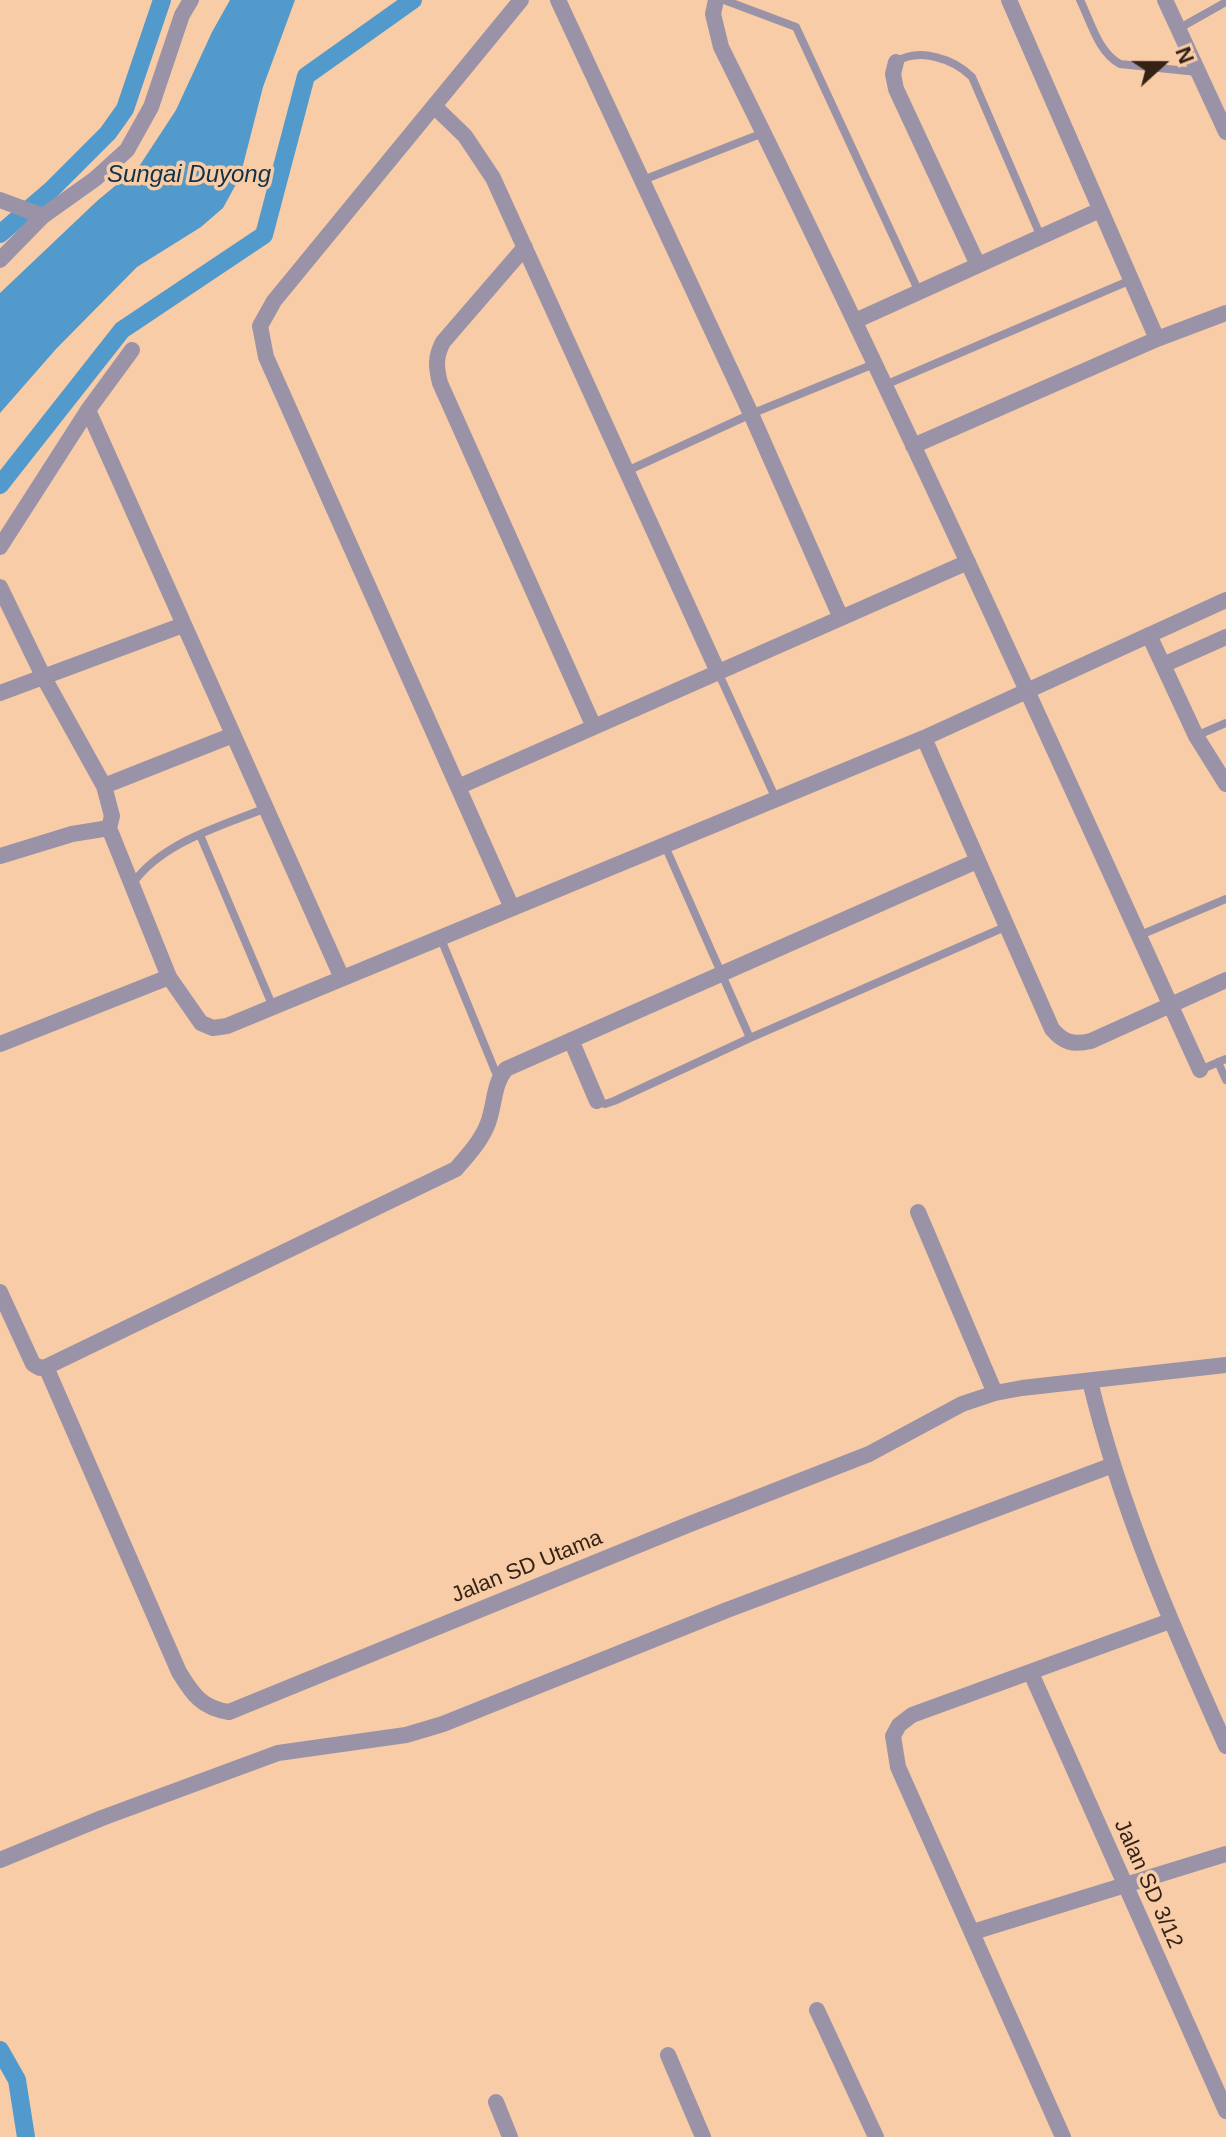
<!DOCTYPE html>
<html>
<head>
<meta charset="utf-8">
<style>
	body { margin:0 }
	#map { position:relative; width:1226px; height:2137px; overflow:hidden; background:#f9cca8; font-family:Helvetica,sans-serif }
	canvas { display:block }
	.north { position:absolute; left:1122px; top:24px; width:80px; height:80px; -webkit-text-stroke:6px #f9cca8; paint-order:stroke; rotate:69deg; font-size:22px; font-weight:700; line-height:32px; text-align:center; color:#342315 }
	.north::after { content:''; display:block; margin:auto; width:28px; height:36px; background:#342315; clip-path:polygon(50% 0,100% 100%,50% 72%,0 100%) }
</style>
</head>
<body>
<div id="map">
<canvas width="1226" height="2137"></canvas>
<div class="north">N</div>
</div>
<script>
const g = document.querySelector('canvas').getContext('2d');
g.lineJoin = 'round';
function paint(path, color) { g.fillStyle = color; g.fill(path, 'evenodd'); }
function trace(path, color, width, dash) { g.strokeStyle = color; g.lineWidth = width; g.lineCap = dash ? 'butt' : 'round'; g.setLineDash(dash || []); g.stroke(path); }
function label(font, color, halo, rows, align = 'center') {
  g.font = font + ' Helvetica,sans-serif'; g.lineWidth = 7; g.setLineDash([]); g.textBaseline = 'middle'; g.strokeStyle = halo; g.fillStyle = color; for (const [text, x, y, turn = 0] of rows) {
    g.save(); g.translate(x, y); g.rotate((+turn || 0) * Math.PI / 180); g.textAlign = isNaN(turn) ? turn : align; if (halo) g.strokeText(text, 0, 0); g.fillText(text, 0, 0); g.restore();
  }
}
paint(new Path2D(`
	M230,0h65l-32,87 -23,90 -17,31 -22,19 -64,40 -81,82 -56,64v-120l97,-92 43,-36 36,-55 36,-78z`), '#529acb');
trace(new Path2D(`
	M0,234l51,-44 57,-57 17,-24 37,-109
	M0,485l122,-155 142,-95 42,-159 107,-76
	M0,2050l17,30 9,57`), '#529acb', 18);
trace(new Path2D(`
	M724,0l72,27 123,265
	M1080,0c11,22 18,52 40,64l77,8
	M1178,29l48,-27
	M896,62c23,-15 58,-3 76,15l69,160
	M643,180l120,-47
	M885,385l246,-105
	M627,471l124,-57 123,-50
	M718,672l58,127
	M1196,736l30,-13
	M200,835l73,172
	M665,846l85,192
	M133,883c30,-41 86,-56 133,-75
	M1138,936l88,-37
	M441,939l57,139
	M1218,1062l8,18
	M1200,1070l26,-11
	M597,1101l8,3 9,-3 136,-63 255,-111`), '#9a93a8', 8);
trace(new Path2D(`
	M558,0l193,414 90,204
	M716,0l-3,14 8,33c168,337 323,680 479,1023
	M1009,0l148,339
	M1165,0l61,132
	M896,62l-3,12 3,15 82,176
	M435,107l30,29 28,42 225,494
	M0,200l43,16
	M525,247l-82,95c-8,15 -7,25 -3,41l154,344
	M0,260l43,-44 52,-37 32,-29 24,-43 31,-92 9,-15
	M855,321l245,-111
	M88,410l254,568
	M913,446l244,-107 69,-26
	M0,547l88,-137 44,-60
	M0,587l44,91 60,108 8,30 -3,12
	M1149,635l47,101 30,48
	M1163,665l63,-28
	M0,693l183,-68
	M924,738l128,291c12,14 21,16 39,12l135,-61
	M104,786l129,-51
	M458,787l510,-225
	M0,856l72,-22 37,-6 60,149 32,46 12,5 14,-2 697,-288 302,-138
	M512,908l-246,-551 -6,-31 14,-25 247,-301
	M571,1040l26,61
	M0,1044l169,-67
	M918,1212l77,181
	M0,1292l33,72 7,4 6,-1 410,-198c12,-14 26,-29 32,-46 7,-18 5,-39 18,-54l471,-208
	M46,1367l133,305c14,23 23,36 50,40l461,-188 179,-70 93,-50 33,-11 27,-5 204,-23
	M1090,1381c30,127 83,247 136,365
	M1031,1673l195,438
	M0,1860l102,-42 176,-65 128,-18 37,-11 284,-114 386,-145
	M973,1932l253,-78
	M817,2010l59,127
	M668,2055l35,82
	M496,2102l14,35
	M1063,2137l-165,-370 -5,-31 6,-11 13,-10 258,-94`), '#9a93a8', 16);
label('22px', '#342315', '#f9cca8', [
	["Jalan SD Utama",527,1567,-22],
	["Jalan SD 3/12",1148,1884,66]
]);
label('italic 24px', '#113146', '#f9cca8', [
	["Sungai Duyong",189,175]
]);
</script>
</body>
</html>
